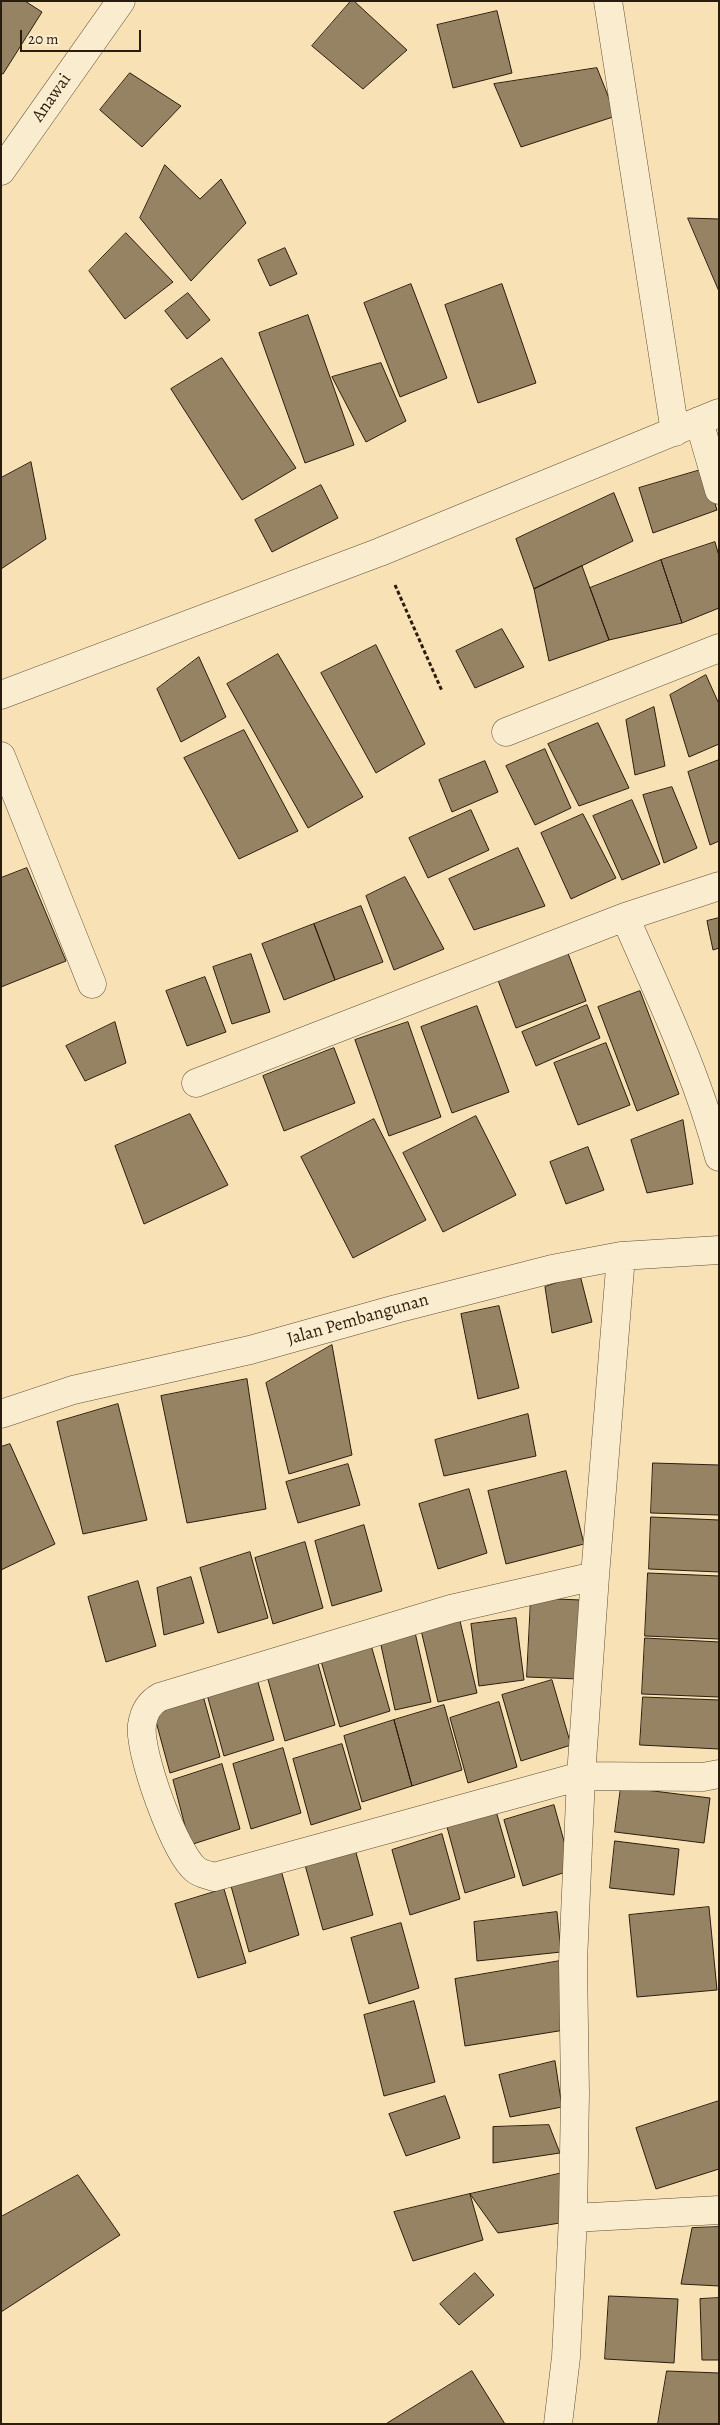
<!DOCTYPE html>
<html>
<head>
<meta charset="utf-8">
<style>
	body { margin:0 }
	#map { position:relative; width:720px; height:2425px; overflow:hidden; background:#f8e2b5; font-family:Alegreya,serif }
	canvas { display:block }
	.frame { position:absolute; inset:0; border:2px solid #2b1d0d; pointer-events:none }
	.scale { position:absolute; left:20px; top:30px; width:121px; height:22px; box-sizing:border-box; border:2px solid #2b1d0d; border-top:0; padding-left:6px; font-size:15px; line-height:18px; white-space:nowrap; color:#2b1d0d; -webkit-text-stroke:4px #faeccf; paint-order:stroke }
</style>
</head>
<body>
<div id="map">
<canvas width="720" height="2425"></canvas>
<div class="frame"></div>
<div class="scale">20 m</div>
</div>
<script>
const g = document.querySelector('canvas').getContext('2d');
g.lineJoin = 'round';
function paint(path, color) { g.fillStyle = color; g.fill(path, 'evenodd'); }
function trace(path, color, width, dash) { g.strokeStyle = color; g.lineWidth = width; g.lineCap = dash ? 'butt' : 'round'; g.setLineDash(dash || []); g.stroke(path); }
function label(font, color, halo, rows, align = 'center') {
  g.font = font + ' Alegreya,serif'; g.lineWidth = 4; g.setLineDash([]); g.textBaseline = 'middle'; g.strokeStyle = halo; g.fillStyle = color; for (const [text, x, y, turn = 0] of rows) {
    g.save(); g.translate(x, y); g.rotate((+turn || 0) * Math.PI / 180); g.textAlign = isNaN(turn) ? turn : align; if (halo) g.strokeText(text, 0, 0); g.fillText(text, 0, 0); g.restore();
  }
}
const building = new Path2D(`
	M1,1h24l17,11 -39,62 -2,-1z
	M351,1h3l53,49 -44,39 -51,-43z
	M497,11l15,62 -59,15 -16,-63z
	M597,68l19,48 -95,31 -27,-63z
	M130,73l51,33 -39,41 -42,-37z
	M165,165l35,34 21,-20 25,44 -55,58 -51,-63z
	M688,218l31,1v72z
	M126,233l47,49 -48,37 -36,-48z
	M285,248l12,26 -27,12 -12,-26z
	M411,284l36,94 -47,19 -36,-94z
	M502,284l34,99 -58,20 -33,-98z
	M188,293l22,27 -23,19 -22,-28z
	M308,315l46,130 -49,18 -46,-130z
	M222,358l74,110 -54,32 -71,-111z
	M381,363l25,58 -40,21 -34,-65z
	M31,462l15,77 -45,30v-91z
	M704,469l13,41 -64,23 -14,-45z
	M321,485l17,33 -66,34 -17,-32z
	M614,493l19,48 -99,48 -18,-50z
	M715,542l4,14v52l-37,15 -21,-63z
	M661,560l21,63 -73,17 -19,-52z
	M582,566l27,74 -60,21 -15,-72z
	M502,629l22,38 -49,21 -19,-37z
	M376,645l49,99 -49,29 -55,-100z
	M278,654l85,143 -55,31 -81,-144z
	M199,657l27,60 -45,25 -24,-53z
	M706,675l13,29v40l-30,13 -19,-62z
	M654,707l11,59 -30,9 -9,-55z
	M598,723l31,65 -50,18 -31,-62z
	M244,730l54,101 -59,28 -55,-101z
	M545,749l26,59 -36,17 -29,-59z
	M719,760v81l-9,4 -22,-73z
	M485,761l13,31 -46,20 -13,-32z
	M672,787l25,61 -33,15 -21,-68z
	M632,800l28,64 -38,16 -29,-64z
	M471,810l18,40 -61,28 -19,-40z
	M583,814l33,64 -45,21 -30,-66z
	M518,848l27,58 -71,24 -25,-51z
	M27,868l39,93 -65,26v-109z
	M405,877l39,72 -50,21 -28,-74z
	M361,906l22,56 -48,18 -21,-56z
	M719,918v30l-6,2 -6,-29z
	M314,924l21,56 -51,20 -22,-56z
	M566,948l20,53 -70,27 -20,-53z
	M251,954l19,58 -38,12 -19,-57z
	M205,977l21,55 -39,14 -21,-55z
	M640,991l39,103 -42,17 -39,-104z
	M587,1005l13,33 -64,28 -14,-34z
	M477,1006l32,86 -57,21 -31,-86z
	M115,1022l11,41 -41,18 -19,-35z
	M408,1022l33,95 -52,19 -34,-96z
	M606,1043l24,62 -52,20 -24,-62z
	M334,1048l21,55 -71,28 -21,-55z
	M190,1114l38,71 -84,39 -29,-78z
	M476,1116l40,79 -73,37 -40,-79z
	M374,1119l52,101 -73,38 -52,-101z
	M683,1120l10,64 -46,9 -16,-53z
	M588,1147l16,43 -38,14 -16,-42z
	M580,1275l12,47 -40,11 -7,-46z
	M499,1306l20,82 -41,11 -17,-85z
	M332,1345l20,110 -63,19 -23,-91z
	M247,1379l19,130 -79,14 -26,-127z
	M118,1404l29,116 -64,14 -26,-112z
	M528,1414l8,42 -92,20 -9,-36z
	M10,1444l45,100 -54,26v-123z
	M653,1463l66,2v50l-68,-2z
	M348,1464l12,41 -62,18 -12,-41z
	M566,1471l18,73 -78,20 -18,-73z
	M469,1489l18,64 -49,16 -19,-65z
	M651,1517l68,3v52l-70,-3z
	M364,1525l18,66 -50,15 -17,-65z
	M305,1542l18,66 -50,16 -18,-66z
	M250,1552l18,66 -50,15 -18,-65z
	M648,1573l71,3v63l-74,-3z
	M191,1577l13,46 -40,12 -7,-47z
	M138,1581l18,65 -50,16 -18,-65z
	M531,1598l50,2 -2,79 -52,-2z
	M516,1618l8,62 -45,6 -8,-62z
	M460,1621l17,72 -39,9 -17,-72z
	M414,1628l17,74 -36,8 -16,-74z
	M645,1638l74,4v55l-77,-3z
	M371,1645l19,66 -50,16 -19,-66z
	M317,1660l18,65 -50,16 -18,-65z
	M256,1675l18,65 -50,16 -18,-65z
	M552,1680l19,65 -50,16 -19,-66z
	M202,1692l18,65 -50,16 -18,-66z
	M643,1697l76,3v49l-79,-4z
	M499,1702l18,65 -49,16 -18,-65z
	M444,1705l18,65 -50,16 -18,-66z
	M394,1720l18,66 -50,16 -18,-66z
	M342,1744l19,65 -50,16 -18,-66z
	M283,1748l18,65 -50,16 -18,-65z
	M222,1764l18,65 -50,16 -17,-65z
	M621,1787l89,11 -6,45 -89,-11z
	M554,1805l18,65 -49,16 -19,-66z
	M496,1811l19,66 -50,16 -18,-66z
	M442,1834l18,65 -50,16 -18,-65z
	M615,1841l64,8 -5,46 -64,-7z
	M355,1849l18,66 -50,15 -18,-65z
	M281,1870l18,65 -50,17 -18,-66z
	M224,1889l22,74 -48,15 -23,-74z
	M709,1907l8,83 -80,7 -8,-82z
	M557,1912l4,40 -84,9 -3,-39z
	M401,1923l18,65 -50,16 -18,-66z
	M560,1961l11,68 -106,17 -10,-67z
	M414,2001l21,81 -51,14 -20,-81z
	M555,2061l7,46 -52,10 -11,-42z
	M445,2096l15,42 -54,18 -17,-42z
	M719,2101v68l-63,20 -20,-61z
	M549,2125l11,28 -67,10v-36z
	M567,2172l-1,50 -68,11 -28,-39z
	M78,2175l42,60 -119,77v-95z
	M470,2194l13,46 -70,21 -19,-49z
	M719,2227v59l-38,-2 11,-56z
	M475,2273l19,22 -35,30 -19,-21z
	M609,2296l69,3 -4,64 -69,-4z
	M719,2298v62h-17l-2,-61z
	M472,2371l33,53h-119z
	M667,2371l52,2v51h-61z`);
paint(building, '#968364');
trace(building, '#2b1d0d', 1);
const street = new Path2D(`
	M608,1l67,431
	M1,171l120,-170
	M699,421l20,69
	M1,695l379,-143 339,-139
	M506,732l213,-84
	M1,756l91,228
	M625,917c34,78 72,156 94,240
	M196,1083l429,-166 94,-31
	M621,1256l-26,320 -144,33 -291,88c-11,6 -16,15 -18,28 -4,26 33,129 54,145 5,4 13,5 18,7l367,-101 122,1 16,-3
	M1,1414l72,-24 177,-40 146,-41 156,-40 69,-13 98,-6
	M573,2218l146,-8
	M558,2424l8,-67 7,-139 2,-125 -2,-131 8,-186 14,-200`);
trace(street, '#5e4e37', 29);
trace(new Path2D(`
	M395,585l47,106`), '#2b1d0d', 3, [4, 2.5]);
trace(street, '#faeccf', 28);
label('18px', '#2b1d0d', '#faeccf', [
	["Anawai",52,98,-55],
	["Jalan Pembangunan",358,1320,-16]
]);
</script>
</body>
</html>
